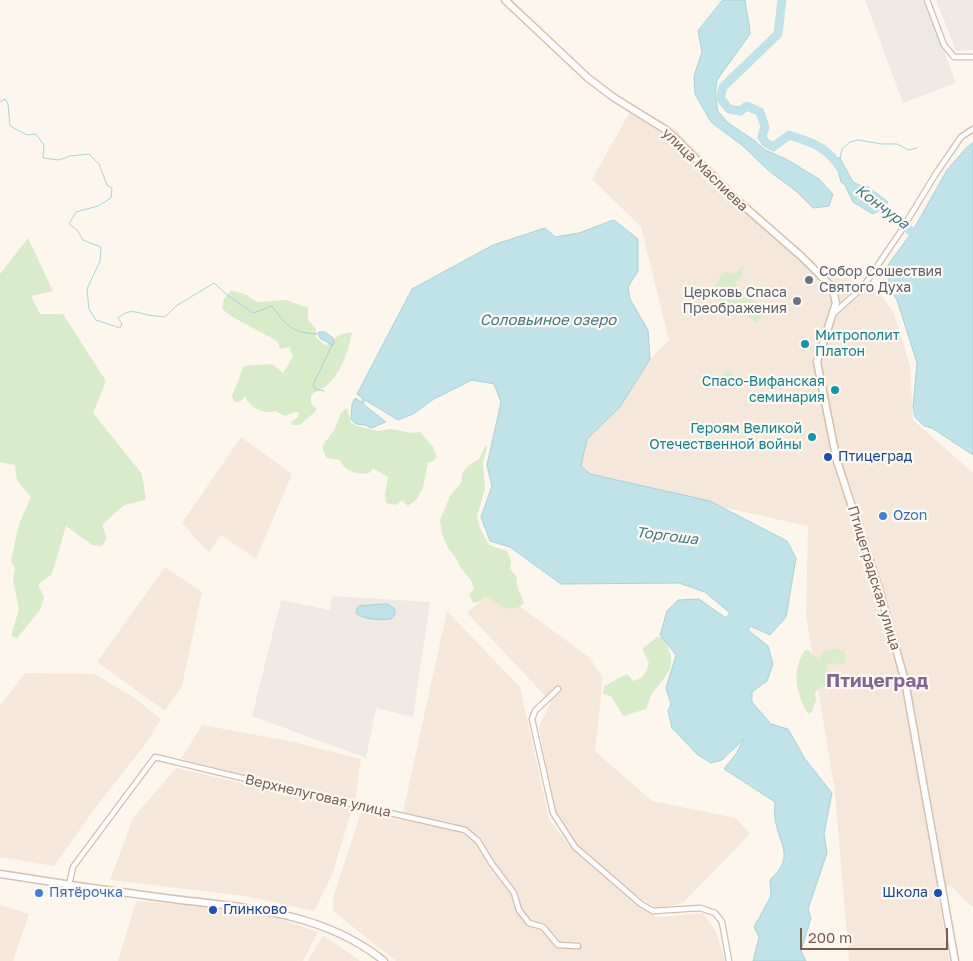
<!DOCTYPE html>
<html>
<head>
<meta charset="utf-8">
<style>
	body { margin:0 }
	#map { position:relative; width:973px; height:961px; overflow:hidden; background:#fdf6ec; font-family:"Golos Text",sans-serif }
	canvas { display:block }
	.scale { position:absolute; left:800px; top:928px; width:148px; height:22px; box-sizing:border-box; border:2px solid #7a5c4d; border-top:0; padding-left:6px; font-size:15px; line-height:18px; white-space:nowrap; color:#7a5c4d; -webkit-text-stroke:4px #fffaf3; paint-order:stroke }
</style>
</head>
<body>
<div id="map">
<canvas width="973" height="961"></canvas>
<div class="scale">200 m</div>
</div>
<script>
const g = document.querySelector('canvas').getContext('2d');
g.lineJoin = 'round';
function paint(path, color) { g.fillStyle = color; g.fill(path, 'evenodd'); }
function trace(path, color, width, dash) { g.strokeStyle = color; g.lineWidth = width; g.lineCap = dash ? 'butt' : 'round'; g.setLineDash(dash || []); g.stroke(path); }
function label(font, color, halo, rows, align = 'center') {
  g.font = font + ' "Golos Text",sans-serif'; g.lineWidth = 4.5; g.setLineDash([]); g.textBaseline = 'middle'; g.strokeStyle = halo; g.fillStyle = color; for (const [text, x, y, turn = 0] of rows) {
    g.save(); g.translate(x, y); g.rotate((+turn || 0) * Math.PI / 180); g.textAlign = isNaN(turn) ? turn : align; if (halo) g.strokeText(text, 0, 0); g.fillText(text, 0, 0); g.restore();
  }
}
paint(new Path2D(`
	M634,105l40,23 67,69 90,84 8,-5 39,14 16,23 16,53 3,54 60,53v433h-3l-19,-21 -13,8 11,68h-100l-14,-168 -29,-178 2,-89 -242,-53 20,-47 83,-86 -28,-113 -49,-48z
	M241,437l51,37 -36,85 -35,-24 -12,18 -27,-30z
	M165,567l37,25 -20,94 -17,25 -68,-49z
	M495,588l95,70 13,20 -8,73 57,50 84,17 14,16 -67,69 -26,5 -23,-14 -59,-49 -21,-34 -15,-84 12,-25 -84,-89z
	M447,611l73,76 29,132 22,29 85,69 47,-4 13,19 9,29h-329l-63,-50 1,-16 27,-83 40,9z
	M25,673l70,1 38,23 28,22 -14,23 -51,65 -42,59 -54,-9v-151z
	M202,725l92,17 67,17 -6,43 -174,-43z
	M176,768l176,41 -20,66 -18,36 -69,-15 -135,-16 23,-62z
	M136,901l120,10 62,21 -15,29h-185z
	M0,905l29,9 -16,47h-13z
	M323,935l37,26h-52z`), '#f5e8da');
paint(new Path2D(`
	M865,0h60l31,83 -53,20z
	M936,0h37v50l-17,1z
	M332,596l98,6 -17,115 -37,-9 -10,50 -114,-42 29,-116 49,10z`), '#efe9e4');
paint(new Path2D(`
	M28,238l25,53 -22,5 9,18h23l43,67 -13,32 49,61 4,26 -22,5 -22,20 5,13 -5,8 -10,-1 -26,-19 -14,48 -14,11 6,12 -4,13 -23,28 -6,-2 8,-27 -6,-29 2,-12 -4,-7 8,-37 12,-27 -14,-16 -2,-16 -15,-3v-188z
	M743,266c0,9 -2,12 -8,17 3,4 6,10 9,14 2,1 23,10 26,11l-14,16 -15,-15 -3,7h-6c-7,-15 -25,-14 -15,-34 3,-6 6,-9 12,-10l5,2z
	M231,290l16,5 10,7 29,-2 22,8v12l8,9v9l10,8 13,-11 13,-3c-3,17 -10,40 -24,52 -5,5 -12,7 -17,11v8l6,7 -17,15h-8l-1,-3 7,-5 1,-5h-5l-9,4 -10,-5c-12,4 -26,-4 -30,-15l-5,6h-6l-2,-6 12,-30 28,-2 11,9 10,-16 -3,-7 1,-3 -11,2 -2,-7c-18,-12 -39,-19 -56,-33l2,-10z
	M728,369l6,5 -9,10 -6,-5z
	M347,408l4,15 6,3 21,5 13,-2 20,4 9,-1 13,15 4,10 -5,5h-4l-5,26 -6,11 -9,7 -6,-6 -6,5 -10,-2 -1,-9 3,-17 -15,-9 -4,5c-12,2 -24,-1 -29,-13l-13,-2 -4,-7v-6l11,-15 7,-17z
	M486,444l1,4 -4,15 2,26 -8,27 3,12 9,17 18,6 4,10 -1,8 7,8c-2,10 5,17 7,27 -19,10 -23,1 -38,-8l-8,6 -5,1 -4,-9 5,-5 -3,-9 -11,-13 -5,-10 -7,-9 -6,-14 -2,-14 10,-24 11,-13 2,-11 6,-7 10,-6z
	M657,637l6,1c15,25 8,33 -9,53 -4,4 -5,12 -8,18l-23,7 -12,-20 -8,-2 1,-8 23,-12 6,7c10,-2 13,-8 16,-18l-7,-14z
	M837,649l7,2 2,4 -2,9 -17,-1v20l-12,9 1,8 -4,12 -4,2c-12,-21 -17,-43 -3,-64h3l12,10 3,-9z`), '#d8ecc9');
const water = new Path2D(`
	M723,0h22c1,12 5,23 5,34l-33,46 -2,16 3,15 9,11 28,19 10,9 21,9 33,20 14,15 -4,12 -16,2 -17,-17 -27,-20 -26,-25 -32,-24 -16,-28 -1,-18 8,-24 -4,-21z
	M973,143v312l-41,-27 -8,-2 -9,-9 -2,-11 4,-43 -20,-63 -8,-11 -1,-24 24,-33 35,-62 19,-22z
	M840,158l13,24 6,3 8,1 21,16 -2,4 -13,8 -20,-12 -8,-17 -4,-3 -6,-23z
	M614,220l24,19v32l-10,16 2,12 18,31 2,29 -30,48 -33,32 -6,27 9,8 120,27 77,40 9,17 -10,59 -16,18 -20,-9 -2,4 20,16 5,18 -6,17 -15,11v10l19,22 17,5 17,30 27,34 -8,41 3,19 -19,56 3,9 -10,33 5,10h-53l6,-24 -5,-10 17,-31 -1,-16c26,-24 9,-34 5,-62 -1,-5 0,-10 0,-16l-51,-33 12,-15 8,-15 -22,21 -11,3 -13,-8 -26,-27 -4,-17 3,-7 -5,-16 10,-33 -16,-20 7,-24 11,-11 21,-1 27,19 4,-5 -25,-21 -26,-9 -118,1 -51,-37 -20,-6 -9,-24 11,-31 -5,-21 14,-63 -7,-18 -22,-4 -38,19 -21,15 -15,6 -33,-20 -2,4 23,18 -15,6 -6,-3 -9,-1 -5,-5 1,-15 3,-6 6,4 2,-3 -6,-5 55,-105 81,-44 52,-17 10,9 24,-4z
	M319,332h6l8,6 1,6 -2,1 -12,-7z
	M387,604l7,4c2,5 1,8 -3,11 -10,1 -27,1 -35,-6l1,-5 2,-2z`);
paint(water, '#bfe3e8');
trace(water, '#a5d3da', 1);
trace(new Path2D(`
	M0,102l5,-3 3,5 2,22 17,9 9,-1 8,11 -1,13 16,2 11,-4 19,-2 10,10 8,21 5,3 -1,10 -13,8 -22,6 -7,12 8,6 6,10 18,7 -1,14 -13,28 2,20 7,11 24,8 2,-4 -4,-6c12,-10 17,-6 30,-3 5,1 11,1 17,2l11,-11 38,-23 12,11 27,19 19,-7c15,20 19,27 46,28
	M840,158l2,-9 8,-7 8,-2 24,4h15l12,6 8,-2
	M324,391l-9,-2 -2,-4 19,-40`), '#a5d3da', 1);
trace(new Path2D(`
	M782,0l-4,34 -55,53 -3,11 9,11 11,2 7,-5 13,6 5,15 -3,10 3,5 8,5 16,-12c25,8 38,12 52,34
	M874,203l38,29`), '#bfe3e8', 9);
const street = new Path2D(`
	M927,0l17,45 10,12h19
	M833,314l30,-27 38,-56 34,-56 26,-38 12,-8
	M558,689l-23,22 -3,8 21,94 22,34 66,57 12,7 47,-3 15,5 7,9 7,39
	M69,885l4,-18 82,-110 204,49 106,24 13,11 14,23 22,29 5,17 10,13 14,4 15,18 20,1`);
const secondary = new Path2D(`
	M505,0l83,78 25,19 53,33 10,9 53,54 73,64 30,30 4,16 -19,59 20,99 42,128 26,92 50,280
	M0,874c55,9 110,17 165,24 78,10 156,12 219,63`);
trace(street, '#d1beb0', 7);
trace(secondary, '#d6c0b0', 9);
trace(street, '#fff', 4.5);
trace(secondary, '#fff', 6);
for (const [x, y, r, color] of [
	[809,280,5,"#6b7280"],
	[797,301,5,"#6b7280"],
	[805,344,5,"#0f9aa8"],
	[835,390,5,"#0f9aa8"],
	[812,437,5,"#0f9aa8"],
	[828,457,5,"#1a4fb4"],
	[883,516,5,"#3f7fe0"],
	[39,893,5,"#3f7fe0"],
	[938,893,5,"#1a4fb4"],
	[213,910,5,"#1a4fb4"]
]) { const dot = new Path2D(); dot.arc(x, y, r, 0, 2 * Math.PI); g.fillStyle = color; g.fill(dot); trace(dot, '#fffaf3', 2); }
label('14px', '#7a5c4d', '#fffaf3', [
	["улица Маслиева",705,170,44],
	["Птицеградская улица",874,578,73],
	["Верхнелуговая улица",318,796,13]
]);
label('14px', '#5b616d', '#fffaf3', [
	["Собор Сошествия",819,272],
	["Святого Духа",819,288],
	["Церковь Спаса",787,293,"right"],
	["Преображения",787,309,"right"]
], 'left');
label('14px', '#0d838f', '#fffaf3', [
	["Митрополит",815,336,"left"],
	["Платон",815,352,"left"],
	["Спасо-Вифанская",825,382],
	["семинария",825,398],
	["Героям Великой",802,429],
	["Отечественной войны",802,445]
], 'right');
label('14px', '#164399', '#fffaf3', [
	["Птицеград",838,457],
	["Школа",928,893,"right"],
	["Глинково",223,910]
], 'left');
label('14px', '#366cbe', '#fffaf3', [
	["Ozon",893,516],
	["Пятёрочка",49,893]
], 'left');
label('italic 15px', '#437c86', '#fffaf3', [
	["Кончура",882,207,37],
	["Соловьиное озеро",548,320],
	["Торгоша",667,536,7]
]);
label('bold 19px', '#846695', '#fffaf3', [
	["Птицеград",877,681]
]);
</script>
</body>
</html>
